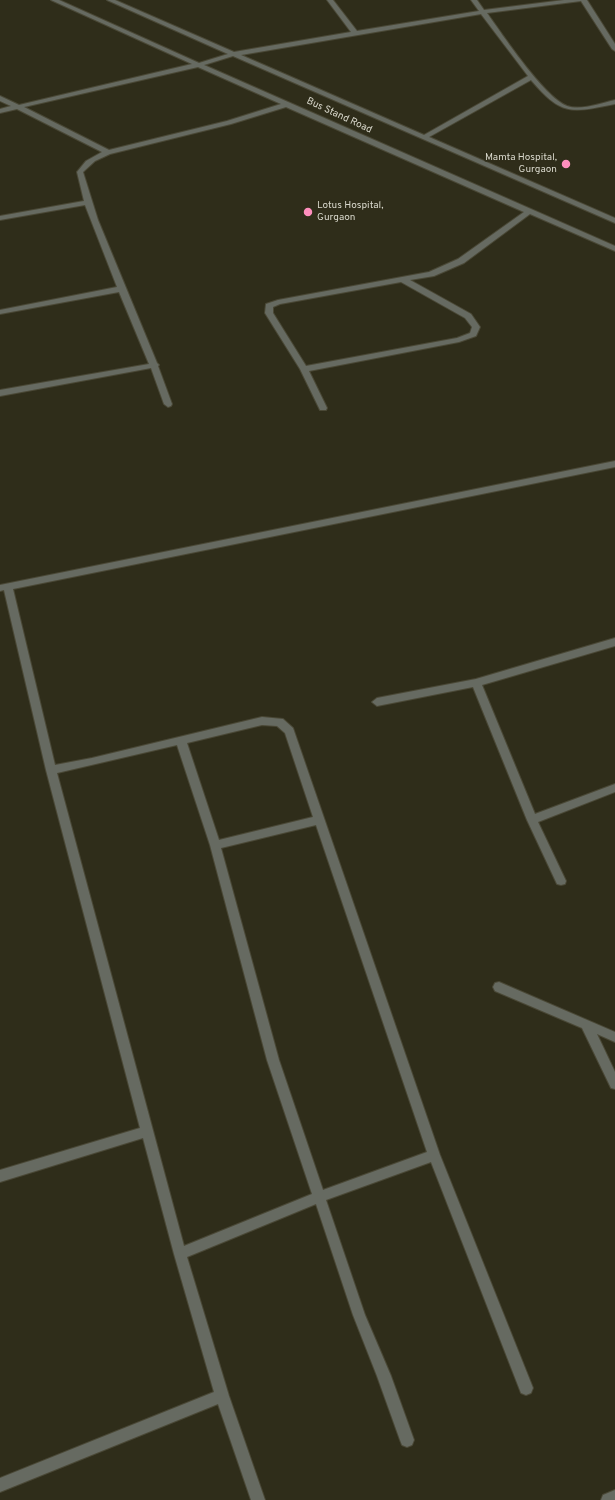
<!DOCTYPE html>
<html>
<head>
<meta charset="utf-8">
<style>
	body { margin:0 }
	canvas { display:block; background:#2f2d1a }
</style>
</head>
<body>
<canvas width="615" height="1500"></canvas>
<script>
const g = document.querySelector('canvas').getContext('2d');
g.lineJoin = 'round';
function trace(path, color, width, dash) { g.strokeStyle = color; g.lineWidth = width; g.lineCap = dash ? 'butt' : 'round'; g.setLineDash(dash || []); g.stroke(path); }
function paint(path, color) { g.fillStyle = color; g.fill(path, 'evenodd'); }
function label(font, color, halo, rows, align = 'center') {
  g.font = font + ' Overpass,sans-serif'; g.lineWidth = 3.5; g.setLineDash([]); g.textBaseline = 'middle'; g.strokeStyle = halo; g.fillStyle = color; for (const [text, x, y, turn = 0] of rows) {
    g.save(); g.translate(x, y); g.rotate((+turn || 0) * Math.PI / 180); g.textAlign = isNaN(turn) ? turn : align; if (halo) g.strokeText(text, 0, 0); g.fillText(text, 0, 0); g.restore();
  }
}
const minor = new Path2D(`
	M51,0h8l140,63 29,-9 -121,-54h8l119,52 117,-20 -24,-32h6l24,31 122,-20 -8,-11h6l7,10 80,-10h23l28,44v7l-3,-2 -31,-48 -94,12c15,21 57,84 80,93 14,5 34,-3 48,-6v4c-45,9 -53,12 -84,-24l-102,57 186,81v5l-382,-167 -29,9 411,181v5l-85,-37 -66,49 -30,13 -24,4 61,34 9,13 -4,9 -17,6 -150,29 18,37 -1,2h-6l-20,-41 -35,-56 1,-9 12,-4 151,-28 29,-13 66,-47 -238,-105 -55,17 -121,30 -15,7 -12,11 15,48 59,143 2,2 -1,1 14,38 -1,2 -3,1 -4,-3 -13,-36 -151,28v-6l149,-26 -30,-72 -119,22v-4l117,-23 -32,-82 -85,15v-4l84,-15 -7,-29 9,-11 16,-9 -85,-43 -17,4v-4l11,-3 -11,-5v-5l19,9 173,-41zM481,14l47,62 -104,59 -183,-80zM198,67l83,37 -54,17 -118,29 -85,-43zM401,282l64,36 7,9 -2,6 -13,5 -151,28 -33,-53v-6l7,-3z
	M615,461v6l-602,122 42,176 37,-7 170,-41 21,2 10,9 147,427 93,233 -2,5 -5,2 -5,-2 -90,-231 -105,38 39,115 26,61 23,64 -2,5 -5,2 -5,-2 -2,-5 -23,-64 -24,-61 -37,-111 -129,53 42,139 36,104h-14l-33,-96 -218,88v-14l214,-86 -40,-138 -31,-116 -143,44v-12l140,-42 -94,-358 -42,-180 -4,1v-6zM262,725l15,1 8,7 28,84 -94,23 -32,-97zM177,745l33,100 57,215 45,134 -128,52 -127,-473zM316,825l111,327 -104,38 -44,-130 -58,-212z
	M615,638v8l-133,39 53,129 80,-30v8l-77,30 28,59 -1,3 -4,1 -4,-1 -30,-64 -54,-133 -96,19 -5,-4 5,-4 99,-19z
	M499,982l116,50v10l-18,-8 18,38v17l-4,-1 -29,-60 -87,-37 -2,-4 2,-4z
	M615,1490v10h-14l2,-5z`);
trace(minor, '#4a4836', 2);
paint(minor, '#666a61');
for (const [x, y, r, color] of [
	[566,164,5,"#fe8ebd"],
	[308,212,5,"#fe8ebd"]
]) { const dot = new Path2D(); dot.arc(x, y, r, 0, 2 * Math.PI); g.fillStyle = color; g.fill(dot); trace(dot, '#2f2d1a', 1.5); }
label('10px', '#d8d7cb', '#2f2d1a', [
	["Bus Stand Road",339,116,25]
]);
label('10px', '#d8d7cb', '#2f2d1a', [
	["Mamta Hospital,",557,158],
	["Gurgaon",557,170],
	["Lotus Hospital,",317,206,"left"],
	["Gurgaon",317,218,"left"]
], 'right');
</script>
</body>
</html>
